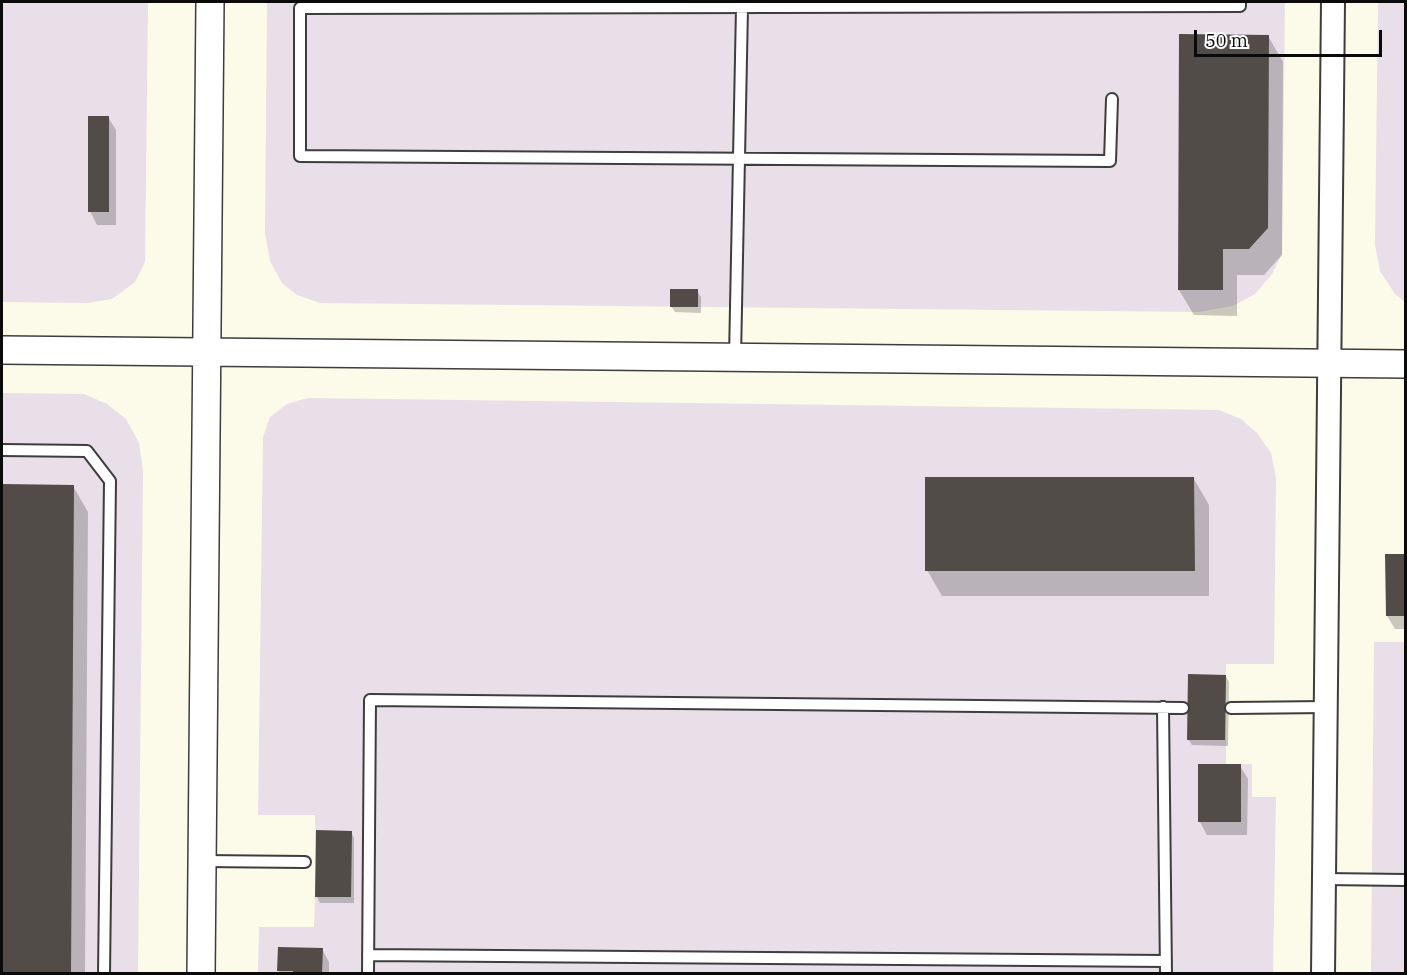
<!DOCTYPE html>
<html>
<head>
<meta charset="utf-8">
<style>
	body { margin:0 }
	#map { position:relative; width:1407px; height:975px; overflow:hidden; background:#fcfae9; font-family:"IBM Plex Serif",serif }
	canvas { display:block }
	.frame { position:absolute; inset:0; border:3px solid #0a0a0a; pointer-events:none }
	.scale { position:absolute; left:1194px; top:30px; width:188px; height:27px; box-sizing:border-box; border:3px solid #0a0a0a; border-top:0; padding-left:8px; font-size:18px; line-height:21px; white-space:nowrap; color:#0a0a0a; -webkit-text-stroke:4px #fff; paint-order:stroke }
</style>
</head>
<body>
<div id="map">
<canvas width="1407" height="975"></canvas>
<div class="frame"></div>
<div class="scale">50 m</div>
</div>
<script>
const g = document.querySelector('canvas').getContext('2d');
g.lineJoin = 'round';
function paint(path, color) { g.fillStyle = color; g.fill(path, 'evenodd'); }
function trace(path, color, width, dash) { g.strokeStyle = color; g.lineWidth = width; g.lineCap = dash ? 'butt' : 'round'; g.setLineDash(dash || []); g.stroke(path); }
paint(new Path2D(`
	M2,2h146l-3,260 -10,20 -23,17 -25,4 -85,-1z
	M267,2h1018l-3,252 -10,20 -17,20 -22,12 -34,6 -879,-9 -23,-8 -15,-12 -12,-22 -5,-28z
	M1378,2h27v300l-10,-8 -15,-23 -5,-26z
	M2,393l82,1 23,10 19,15 13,24 4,28 -5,502 -136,1z
	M308,398l911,12 22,9 16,14 14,20 5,25 -2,186h-48v100h26v33h24l-3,176h-1015l1,-46h55l2,-64 -1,-48h-57l5,-378 7,-20 17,-13z
	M1374,642h31v331l-34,1z`), '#e8dfe8');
paint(new Path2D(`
	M1268,36l15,26 -1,193 -18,20h-27v41l-43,-1 -15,-25z
	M108,117l8,13v95h-19l-7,-14z
	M697,291l4,6v16l-26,-1 -4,-6z
	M1194,479l15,26v91h-267l-15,-26z
	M2,485l71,1 15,26 -3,462h-83z
	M1406,555v74h-11l-8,-13z
	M1226,676l3,6 -1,64 -36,-1 -4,-6z
	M1240,766l8,13 -1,56h-40l-7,-13z
	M351,832l3,6v65h-34l-3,-6z
	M322,949l7,13v12h-48l-2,-3z`), '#0003');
paint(new Path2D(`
	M1179,34l90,1 -1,193 -19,21h-26v41h-45z
	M88,116h21v96h-21z
	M670,289h28v18h-28z
	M925,477h269l1,94h-270z
	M2,484l72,1 -3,489h-69z
	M1385,554h21v62h-20z
	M1188,674l38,1 -1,65h-38z
	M1198,764h43v58h-43z
	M316,830l36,1 -1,66h-36z
	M278,947l45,1 -1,26h-29v-3h-16z`), '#514c48');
const service = new Path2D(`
	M1112,99l-2,62 -810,-5v-148l940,-2v-4
	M735,357l7,-349
	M2,450l85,1 23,30 -6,493
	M1163,707l3,267
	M1231,708l95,-1
	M203,861l102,1
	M1324,879l82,1
	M368,955l798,6
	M368,974l2,-274 813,8`);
const minor = new Path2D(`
	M1323,974l10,-972`);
const tertiary = new Path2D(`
	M2,350l1404,14
	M201,974l9,-972`);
trace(service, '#3d3d3d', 14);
trace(minor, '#3d3d3d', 26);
trace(tertiary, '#3d3d3d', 30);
trace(service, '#fff', 10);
trace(minor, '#fff', 22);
trace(tertiary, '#fff', 27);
</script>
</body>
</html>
